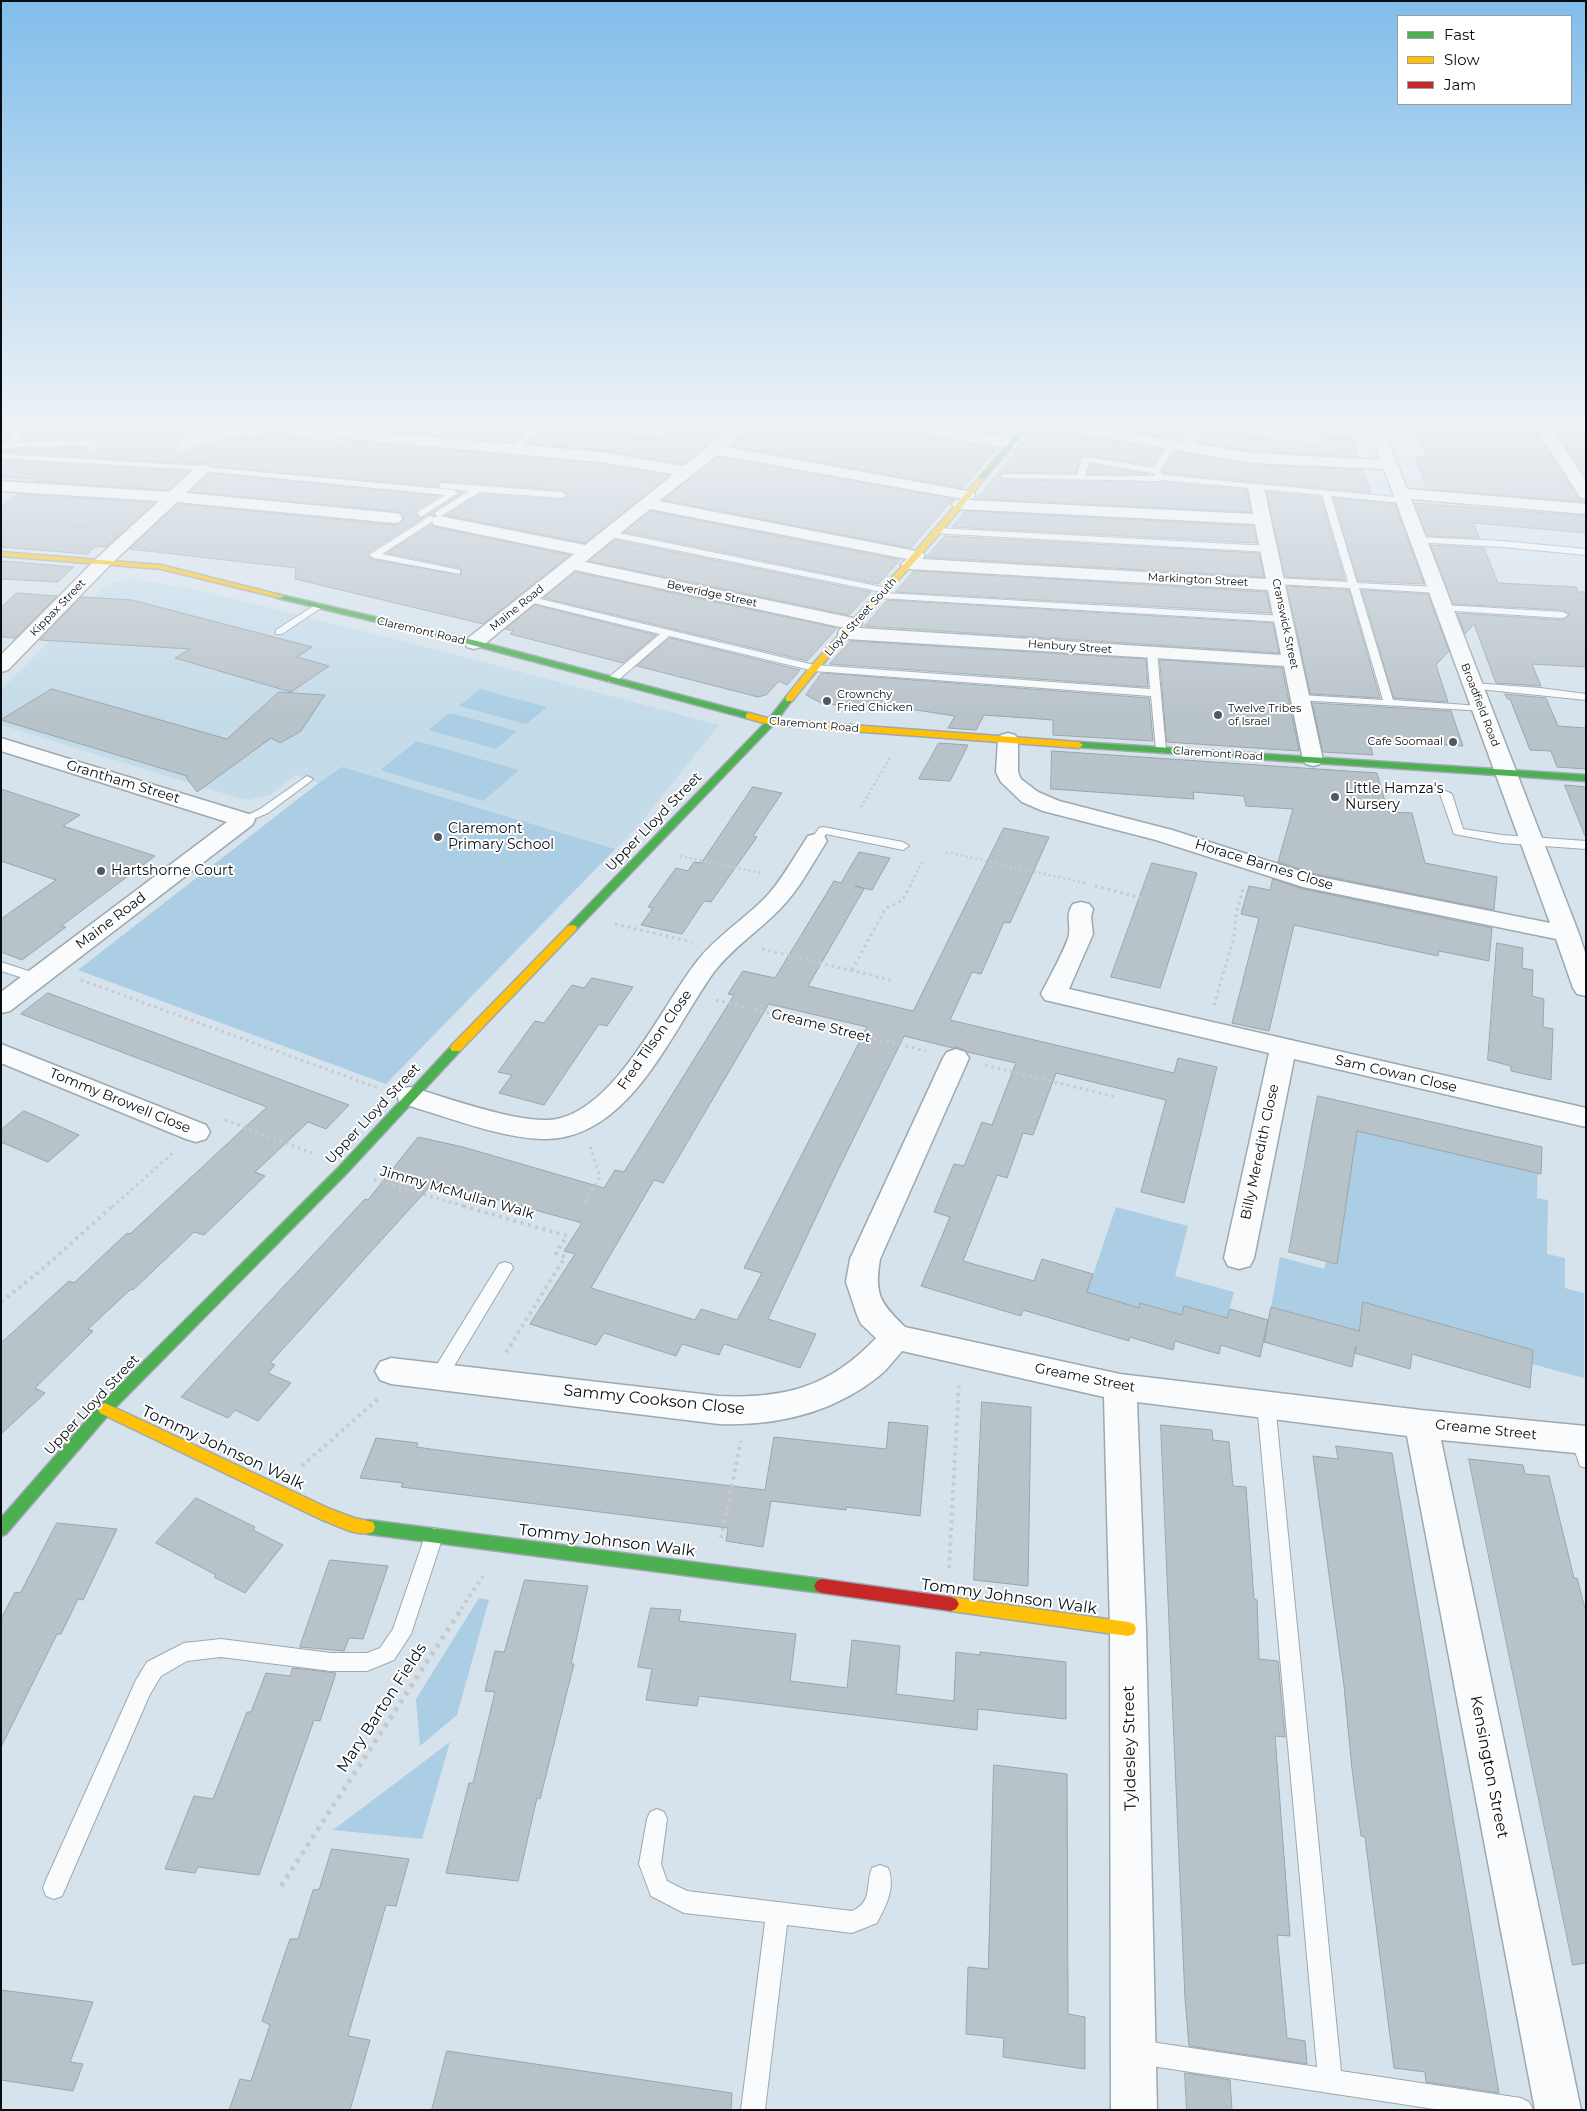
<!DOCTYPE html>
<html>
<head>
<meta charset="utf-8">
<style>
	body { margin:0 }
	#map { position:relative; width:1587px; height:2111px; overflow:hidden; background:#d6e3ec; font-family:Montserrat,sans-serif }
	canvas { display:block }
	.frame { position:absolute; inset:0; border:2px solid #070e13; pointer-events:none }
	.legend { position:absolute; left:1397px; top:15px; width:175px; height:90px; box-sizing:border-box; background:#fff; border:1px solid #9c9fa1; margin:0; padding:6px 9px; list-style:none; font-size:15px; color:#070e13 }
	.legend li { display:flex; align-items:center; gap:10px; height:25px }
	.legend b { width:25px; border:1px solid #9c9fa1 }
</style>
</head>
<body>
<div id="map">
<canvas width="1587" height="2111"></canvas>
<div class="frame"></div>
<ul class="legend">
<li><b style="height:6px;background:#4caf50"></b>Fast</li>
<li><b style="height:6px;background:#ffc107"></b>Slow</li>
<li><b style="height:6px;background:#c62828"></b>Jam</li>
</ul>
</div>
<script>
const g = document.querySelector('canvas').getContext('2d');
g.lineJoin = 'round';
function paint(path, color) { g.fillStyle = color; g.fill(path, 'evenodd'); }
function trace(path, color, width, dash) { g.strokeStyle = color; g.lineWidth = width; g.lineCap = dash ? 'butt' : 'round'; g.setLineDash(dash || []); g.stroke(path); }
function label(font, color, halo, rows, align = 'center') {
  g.font = font + ' Montserrat,sans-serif'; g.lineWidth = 4; g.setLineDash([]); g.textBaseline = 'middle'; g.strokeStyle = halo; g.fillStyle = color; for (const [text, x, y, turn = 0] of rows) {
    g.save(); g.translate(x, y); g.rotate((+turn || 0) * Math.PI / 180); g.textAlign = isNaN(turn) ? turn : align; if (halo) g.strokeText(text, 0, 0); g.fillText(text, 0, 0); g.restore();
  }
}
paint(new Path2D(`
	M133,579l66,11 270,68 250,67 -80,100 -253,259 -308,-114 241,-187 -23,-8 -26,20 -21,5 -11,-2 -237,-73v-35l100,-101 14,-7z`), '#c4dbe9');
paint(new Path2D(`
	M1087,460l58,10 1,7 -59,-1 -5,-2z
	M480,689l67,18 -21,17 -67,-18z
	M450,713l67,18 -21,18 -68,-19z
	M417,741l102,29 -36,31 -103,-31z
	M342,767l273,82 -229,235 -308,-114 238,-185z
	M1312,1120l179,42 3,-26 44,10 -1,52 11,2 -1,54 18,4v30l19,5v85l-52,-14 1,-14 -170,-48 -4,29 -88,-24 9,-50 44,12 2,-7 11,2 15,-101 -45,-11z
	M1116,1207l72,19 -13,50 59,16 -7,26 -42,-12 -3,9 -41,-12 -2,5 -52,-16z
	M479,1598l10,2 -32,115 -37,31 -4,-47z
	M450,1742l-28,97 -89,-9z`), '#abcee4');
const building = new Path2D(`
	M1,422h18l-12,19 -6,1z
	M31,422h156l-15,33 59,-18 28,1 4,-3 84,8 2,-2 252,23 69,11 -85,68 -139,-28 34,-21 82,6 6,-5 -6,-5 -119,-9 -5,2v4l-227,-21 -7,-4 -8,2 -195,-12v-2l84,-3 -1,4 7,3 5,-3 3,-8 -6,-5 -74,3z
	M371,422h117l42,4 -15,17 -152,-14z
	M682,422h54l-53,42 -82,-14 -73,-6 14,-17 119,11z
	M757,422h117l4,5 119,21 -34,40 -233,-42z
	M923,422h96l-12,14z
	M1114,422l38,1 37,-1 -8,18 -71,-12z
	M1207,422h22l5,4 9,1 -3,8 80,9 -3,-9 34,2 7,20 -105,-6 -54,-8z
	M1313,422h33l2,6 -34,-2z
	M1413,422l118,1 47,75 8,4 -159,-13 -12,-32h12z
	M1551,424l35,1v52z
	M1036,428l127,22 -10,16 -67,-11 -6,3 -4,15 -72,-1 -6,3 1,3 5,2 160,2 82,8 5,22 -274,-13z
	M1175,452l78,13 110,5 8,23 -208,-20 -1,-2z
	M718,457l235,42 -42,49 -248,-48z
	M1,460l183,11h4l-20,19 -134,-9 2,-2 -35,-2z
	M1090,464l58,10h-61z
	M209,473l230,23 -23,15 -1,3 6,5 38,-24v-3h4l-28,18 -1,5 -5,-1 -61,39v4l6,3 87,15 -1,-7 -73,-15 45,-29 2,3 136,28 -87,69 -188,-45 1,-11 -167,-19 49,-45 216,21 6,-1 4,-5 -2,-6 -8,-2 -204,-19z
	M1267,492l54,5 24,83 -60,-3z
	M18,494l136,9 -48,44 -10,-1 -9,8 -86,-7v-39z
	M1334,498l61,6 29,80 -66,-3z
	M1414,503l172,13v17l-113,-10 7,15 -53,-2z
	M650,511l250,49 -22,24 -254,-52z
	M966,511l287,15 4,17 -305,-16z
	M945,536l314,17 5,24 -337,-20z
	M615,540l256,52 -22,23 -260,-54z
	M1431,545l53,3 14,35 78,4 2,5h8v75l-54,-3 9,22 -45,-3 -22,-59 -9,10 -8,-21 106,7 7,-6 -7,-4 -110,-6z
	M1,561l73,6 -16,15 -57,-3z
	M914,571l352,21 5,21 -375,-21z
	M575,572l262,56 -30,33 -263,-63z
	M1287,586l62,4 31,108 -69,-4z
	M1362,590l66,4 21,57 -13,14 12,37 -54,-4z
	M17,593l40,3 -42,42 -14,-1v-29z
	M82,597l50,3 180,47 -15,10 32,9 -38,26 -116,-34 15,-9 -150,-9z
	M888,600l385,23 6,30 -414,-27z
	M535,605l121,30 -33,28 -113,-29 3,-3 -7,-2z
	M670,638l130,32 -13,15 -8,-4 -13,14 -8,2 -121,-31z
	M851,641l295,18 2,28 -318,-23z
	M1160,660l122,8 17,83 -132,-9z
	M822,673l327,25 4,43 -100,-6v-15l-69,-5 -8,15 -28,-2 7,-12 -39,-6 -93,-6 -17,-9z
	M52,689l175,50 52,-47 46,3 -24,36 -21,12 -9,-5 -74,54 -11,-15 1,-1 -186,-56z
	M1505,694l41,4 12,28 28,2v41l-29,-2 -6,-16 -21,-1 -20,-51h-2z
	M1313,703l138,8 12,35 -94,-6 4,15 -50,-3z
	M939,743l29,2 -18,36 -31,-2z
	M1052,751l325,22 11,39 24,1 13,50 72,14 -3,33 -179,-36 -37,-12 15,-53 -47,-3 -2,-10 -51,-4 1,7 -143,-10z
	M1565,785l21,2v48h-1z
	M753,787l29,6 -29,43 4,1 -46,65 -7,-1 -22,33 -41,-9 12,-17 -5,-1 28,-39 12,3 6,-9 7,1z
	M1,789l79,26 -17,11 92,30 -94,70 5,1 -44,33 -21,-8v-33l55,-39 -55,-19z
	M1004,828l45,9 -39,86 -6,-1 -23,52 -9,-2 -22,48 224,53 4,-15 39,9 -33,136 -43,-11 25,-92 -110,-27 -23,62 -10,-2 -16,45 -10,-3 -34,86 71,20 8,-22 51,15 -6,18 52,16 1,-5 42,12 2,-9 43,12 3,-9 38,11 -8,37 -39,-12 -2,9 -44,-13 -2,9 -43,-13 -1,4 -106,-31 -2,6 -100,-30 29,-69 -16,-5 20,-48 10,2 18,-44 10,3 24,-62 -49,-11 -10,-5 -4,1 -49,-12 -66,134 -70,149 48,15 -16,34 -76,-24 -5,11 -37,-11 -6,12 -72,-23 -8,12 -66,-21 45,-70 -11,-3 18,-28 -148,-41 -164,181 5,2 -7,8 23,10 -33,38 -23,-11 -7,8 -47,-21 184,-198 3,1 50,-63 45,10 141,41 11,-18 9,2 110,-177 -6,-1 15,-23 32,7 59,-97 7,2 18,-31 31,6 -18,32 -17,-4 9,3 -56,97 105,25zM769,1004l98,23 -123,241 18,5 -25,47 -36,-11 -6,11 -104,-32 63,-108 9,3z
	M1152,863l45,10 -37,115 -49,-11z
	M1273,879l30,10 189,39 -3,33 -50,-10 -1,5 -144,-31 -25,106 -37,-8 27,-105 -18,-4 8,-28 21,4z
	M1497,943l26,5 -1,20 11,2 -1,26 12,3 -1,28 10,2 -2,51 -40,-9v-5l-23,-6z
	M592,978l41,9 -26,39 -8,-2 -55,81 -45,-12 13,-18 -14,-3 37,-51 9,2 28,-38 12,3z
	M48,993l301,112 -23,24 -18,-7 -53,50 10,4 -61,59 -10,-3 -61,58 -2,-1 -43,40 5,2 -58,57 10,5 -44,41v-91l68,-62 5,2 53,-50 3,1 137,-127 -246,-93z
	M1318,1096l224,51 -1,27 -184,-43 -20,133 -48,-12z
	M24,1111l28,12 27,12 -31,27 -47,-20v-12z
	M1363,1302l170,48 -3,38 -118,-34 -2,15 -55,-16 1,-7 -4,21 -88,-25 7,-35 88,24z
	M982,1402l49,5 -3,179 -54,-6z
	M889,1422l39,4 -8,90 -74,-9v3l-75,-9 -8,46 -37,-6 2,-13 -327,-41 2,-4 -43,-5 16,-40 42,5 -2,4 44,6 305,37 9,-53 112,12z
	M1161,1425l51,5 1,10 16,2 4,44 13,1 8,112 3,1 2,59 19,2 7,76 -10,-1 15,200 -13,-1 10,103 18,3 2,23 -118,-18 -4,-48z
	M1336,1446l56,7 107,640 -73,-11 -1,-10 -31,-4 -29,-231 -4,-1 -9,-67 -8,-83 -31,-230 25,3z
	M1469,1459l54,6 2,9 24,2 25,102h3l9,34v351l-13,2z
	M196,1498l59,29 -2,3 30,15 -38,48 -31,-16 2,-2 -60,-32z
	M57,1523l60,6 -34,71 -5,-1 -17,35h-4l-56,113v-128l14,-27 5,1z
	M330,1560l58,6 -25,73 -14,-1 -5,13 -44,-4z
	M525,1580l63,6 -17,78h3l-34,135 -3,-1 -19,83 -72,-8 23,-90h4l22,-91 -10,-1 10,-40 9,1z
	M651,1608l30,2 -2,11 117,13 -6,47 57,7 5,-48 48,6 -4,48 58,7 2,-49 24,3v-3l86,10v57l-88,-10 -1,21 -278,-34 -2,10 -51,-6 6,-31 -14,-2z
	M293,1668l43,5 -16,48 -6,-1 -55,155 -61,-8 -3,6 -30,-4 29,-73 19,3 34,-87h4l15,-39 24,3z
	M994,1765l73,9 1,240 17,3v52l-82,-12 1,-19 -38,-4 2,-67 20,2z
	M332,1849l77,10 -13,47 -10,-1 -38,131 22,4 -20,70h-121l11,-31 11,2 19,-56 -8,-4 28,-82h8l15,-49 6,-1z
	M1,1990l92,12 -23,60 13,2 -10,27 -72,-11z
	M447,2051l285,42 -1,17h-299z
	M1185,2073l45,7 2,30h-45z`);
paint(building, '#b8c3c9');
trace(building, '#9ba4ab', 1);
const lane = new Path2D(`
	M21,422h8l-13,21 77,-3 4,2 -3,8 -4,2 -4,-2 2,-5 -87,3v-4l7,-1z
	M327,422h9l-11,11h-6v-4z
	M536,422h8l-25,29h-6v-4z
	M1104,422h8l-10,13h-6l-1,-2z
	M1231,422l147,10 4,2 -4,2 -82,-4 -61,-8z
	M1170,443l7,2 -17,26 2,4 243,23 1,2 -4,3 -71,-7 26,87 80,4 5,3 -5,3 -78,-5 34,112 89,6 5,3 -1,2 -189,-11 -1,-2 5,-3 82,5 -33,-112 -74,-4 -5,-3 5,-3 72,4 -26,-87 -158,-15 -4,1 -156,-3 -4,-2 4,-2 73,1 5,-16 4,-2 68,11zM1089,462l64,11 2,3h-70z
	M1,454l183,11 270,25 4,3 -37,24 -4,-3 1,-2 27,-17 -261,-26 -183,-11z
	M443,483l119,9 4,3 -4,3 -82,-6 -41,25 -4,-3 1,-2 33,-21 -29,-3v-4z
	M430,516l3,1v4l-51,33 78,16v4l-86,-16 -5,-3z
	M936,528l333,18 4,3 -4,3 -336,-19 -1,-2z
	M609,531l278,57 2,2 -4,3 399,23 5,3 -5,3 -405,-24 -5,-3 8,-3 -276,-56v-4z
	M1417,537l86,4 83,8v6l-83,-8 -89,-5 -1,-2z
	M528,596l286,69 336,24 -3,-37 5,-3 5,3 9,98 -5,3 -5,-3 -5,-54 -337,-25 -145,-35 -53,46h-8v-4l52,-44 -135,-33v-4z
	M318,603l5,3 -2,2 -39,26h-6v-4z
	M1443,605l120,7 5,3 -5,3 -123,-8 -2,-2z
	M1473,683l67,5 46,6v6l-117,-12 -1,-2 1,-2z
	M307,776l6,3 -2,2 -43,32 -24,10 -6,-3 22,-11z
	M1446,791l6,3 11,35 39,6 84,6v8l-84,-6 -48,-9 -14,-40z
	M823,827l80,15 6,4 -6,4 -77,-16 -6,9h-8l-2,-2 9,-13z
	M1,962l40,13 2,3 -7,4 -35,-11z
	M505,1262l6,2 2,4 -68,113 -6,2 -6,-2 -2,-5 2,-5 66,-107z
	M1266,1396l6,2 3,5 66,668 180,27 8,4 4,8h-92l-303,-46 -8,-4 -4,-8 4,-8 8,-4 179,27 -60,-664 3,-5z
	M1580,1433l6,2v33l-6,-2 -9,-26 3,-5z
	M434,1528l6,2 3,6 -32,98 -17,26 -27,11h-36l-110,-14 -34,4 -26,15 -11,18 -88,202 -8,3 -8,-3 -3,-8 3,-8 90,-200 11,-18 37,-19 37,-4 110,14h36l13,-5 13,-19 32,-93 3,-6z
	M657,1809l7,3 3,7 -6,45 6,17 20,10 165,20c21,-9 13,-25 20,-43l8,-3 8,3c8,19 -2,38 -11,55l-25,10 -65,-8 -22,185h-24l24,-188 -81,-9 -33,-17 -12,-32 8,-45 3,-7z`);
const street = new Path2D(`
	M201,422h59l341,30 83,14 55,-44h16l-29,25 247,45 2,3 -2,3 -5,2 285,14 -5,-26 2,-3h12l2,3 59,272 -3,4 -7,2 -7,-2 -3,-4 -19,-94 -437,-27 -7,-2 -2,-4 2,-4 5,-1 -270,-58 -94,77 -7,2 -7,-2 -2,-4 2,-4 107,-85 -140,-29 -2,-4 2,-4 6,-1 145,29 89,-71 -73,-12 -393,-36 -5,-1zM717,455l247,44 -10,2 -2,3 2,3 6,2 295,15 11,55 -344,-20 3,-3 -3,-4 -6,-1 -257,-50zM650,509l257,50 -6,5 3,4 6,1 358,21 13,65 -422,-27 3,-4 -2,-4 -7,-2 -268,-56z
	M876,422h34l102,17 5,2 3,3 -3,3 -5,2 -129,-23 -5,-1z
	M1028,422h35l119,20 9,-20h14l-9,22 57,9 127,7 -13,-38h14l26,67 179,15v10l-175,-15 168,435 7,21v41l-9,-2 -4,-6 -17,-49 -253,-52 -147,-47 -113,-29 -21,-9 -21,-20 -5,-10 2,-33 3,-4 7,-2 7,2 3,4v33l3,7 17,13 21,9 113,29 143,46 235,47 -166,-454 -131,-6 -218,-37 -5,-1z
	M1532,422h15l39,59v18l-6,-2z
	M203,464l6,2 2,3 -25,24 208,20 6,1 2,4 -2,4 -6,1 -217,-21 -67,63 -102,105 -7,2v-17l97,-98 61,-56 -158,-10v-10l168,11 28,-26z
	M1,738l251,77 3,5 -3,5 -242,186 -9,2v-21l226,-170 -226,-71z
	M816,834l8,2 3,5c-15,23 -28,49 -47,68 -21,22 -48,39 -66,63 -42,58 -83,165 -167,167 -43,1 -105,-24 -147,-36l-3,-7 3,-7 10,-2c36,10 113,39 147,32 61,-13 105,-114 141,-159 19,-24 45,-40 67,-62 17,-18 29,-41 43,-62z
	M1081,902l8,2 4,5 -2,8 2,17 -24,55 517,119v19l-292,-68 -40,199 -4,8 -11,3 -11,-3 -4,-8 45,-205 -224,-53 -4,-6c8,-16 24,-44 28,-59 2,-12 -4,-20 4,-31z
	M1,1044l205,81 4,7 -4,7 -10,3 -10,-3 -185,-76z
	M956,1049l9,3 4,6 -89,201c-6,35 0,44 25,68l215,47 301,36 165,16v28l-145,-14 140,670h-46l-128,-674 -270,-34 9,227 11,481h-46l-1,-481 -6,-232 -202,-46c-7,8 -15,19 -23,25 -46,37 -103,50 -160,48l-328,-40 -11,-4 -5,-9 5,-9 11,-4 328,38c66,3 111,-9 157,-58l-15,-14 -4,-9 -11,-33 4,-23 93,-201 4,-6z`);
const fast = new Path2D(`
	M1027,422h7l-51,58h-4v-2z
	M277,594l200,47 275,73 1,2 -1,2h-6l-274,-73 -195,-47z
	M789,696l4,3 -19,25 -198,206h-8l-1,-2 1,-2 200,-206 18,-23z
	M1079,742l507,33v6l-510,-34v-4z
	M456,1044l4,1 2,3 -2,3 -114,123 -236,239 -104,121 -5,2v-18l99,-113 238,-237 114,-123z
	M368,1520l454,59 5,2 3,5 -3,5 -5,2 -454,-59 -5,-2 -2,-5 2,-5z`);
const slow = new Path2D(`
	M979,478l5,1c-59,78 -131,145 -192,222h-6v-4l24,-30 103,-113z
	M1,552l160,13 123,31 -4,2 -119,-29 -160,-13z
	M749,713l22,6 308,23 4,3 -4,3 -308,-23 -25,-7v-4z
	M572,925l4,1 1,2 -1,2 -116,121h-8l-2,-3 2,-3 116,-119z
	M105,1403l225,106 24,9 19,4 2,5 -2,5c-16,6 -38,-8 -53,-13l-220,-106 -2,-4 2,-4z
	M951,1597l177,25 6,2 2,5 -2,5 -6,2 -177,-25 -5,-2 -3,-5 3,-5z`);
const jam = new Path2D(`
	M822,1579l129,18 5,2 3,5 -3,5 -5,2 -129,-18 -5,-2 -3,-5 3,-5z`);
trace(lane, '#9ea8af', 2);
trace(street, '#9ea8af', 3);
trace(fast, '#9ea8af', 3);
trace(slow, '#9ea8af', 3);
trace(jam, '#9ea8af', 3);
trace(new Path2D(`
	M1,516l107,7`), '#c7cacd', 2, [2, 2.5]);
trace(new Path2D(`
	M1385,789l6,21
	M861,807l30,-51
	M946,852l139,31
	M680,856l82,17
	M910,886l12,-24`), '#c7cacd', 2.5, [2, 3]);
trace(new Path2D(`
	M1095,886l50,13
	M615,924l77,18
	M762,949l129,31
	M852,970l34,-62 16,-7 9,-17
	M81,980l297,108
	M716,1000l210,51
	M1214,1005l20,-68 2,-23 8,-28
	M985,1065l131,32
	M225,1120l90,34
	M374,1180l93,27
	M585,1202l15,-25 -10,-31
	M112,1207l62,-55`), '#c7cacd', 3, [2.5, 4]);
trace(new Path2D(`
	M463,1206l104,30 -11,17 9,4 -60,97
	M1,1302l39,-31 73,-65
	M302,1466l76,-67
	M721,1538l20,-97
	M949,1568l10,-186
	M461,1609l22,-33`), '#c7cacd', 4, [3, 4.5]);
trace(new Path2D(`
	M281,1886l181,-278`), '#c7cacd', 5, [4, 5.5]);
paint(lane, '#f9fbfc');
paint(street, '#f9fbfc');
paint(fast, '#4caf50');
paint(slow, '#ffc107');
paint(jam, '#c62828');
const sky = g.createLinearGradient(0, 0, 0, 718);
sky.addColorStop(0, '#81bdeb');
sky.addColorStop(0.59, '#edf2f6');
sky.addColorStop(1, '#edf2f600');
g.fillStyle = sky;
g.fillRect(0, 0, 1587, 718);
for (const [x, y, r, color] of [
	[827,701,5,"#4f595f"],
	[1218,715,5,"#4f595f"],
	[1453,742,5,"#4f595f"],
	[1335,797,5,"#4f595f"],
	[438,837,5,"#4f595f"],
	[101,871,5,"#4f595f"]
]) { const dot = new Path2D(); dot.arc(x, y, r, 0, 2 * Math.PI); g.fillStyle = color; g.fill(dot); trace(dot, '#fff', 2); }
label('11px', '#070e13', '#fff', [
	["Markington Street",1198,580,3],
	["Beveridge Street",712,594,12],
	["Kippax Street",58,608,-46],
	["Maine Road",517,608,-39],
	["Lloyd Street South",861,617,-48],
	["Cranswick Street",1285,624,78],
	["Claremont Road",421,631,13],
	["Henbury Street",1070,647,4],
	["Broadfield Road",1480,705,69],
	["Claremont Road",814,725,5],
	["Claremont Road",1218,754,4]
]);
label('11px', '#070e13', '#fff', [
	["Crownchy",837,695],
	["Fried Chicken",837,708],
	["Twelve Tribes",1228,709],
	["of Israel",1228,722],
	["Cafe Soomaal",1443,742,"right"]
], 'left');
label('14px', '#070e13', '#fff', [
	["Grantham Street",123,782,17],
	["Upper Lloyd Street",654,822,-46],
	["Horace Barnes Close",1264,865,17],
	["Maine Road",111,921,-37],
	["Greame Street",821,1026,14],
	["Fred Tilson Close",655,1040,-55],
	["Sam Cowan Close",1396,1074,13],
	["Tommy Browell Close",120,1101,22],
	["Upper Lloyd Street",373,1114,-47],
	["Billy Meredith Close",1260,1152,-78],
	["Jimmy McMullan Walk",457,1193,16],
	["Greame Street",1085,1378,11],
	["Upper Lloyd Street",92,1405,-47],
	["Greame Street",1486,1430,6]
]);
label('14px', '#070e13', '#fff', [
	["Little Hamza's",1345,789],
	["Nursery",1345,805],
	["Claremont",448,829],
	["Primary School",448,845],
	["Hartshorne Court",111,871]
], 'left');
label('16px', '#070e13', '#fff', [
	["Sammy Cookson Close",654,1400,6],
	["Tommy Johnson Walk",223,1448,25],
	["Tommy Johnson Walk",607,1541,7],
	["Tommy Johnson Walk",1009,1597,8],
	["Mary Barton Fields",382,1708,-57],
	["Tyldesley Street",1130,1748,-91],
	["Kensington Street",1489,1767,79]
]);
</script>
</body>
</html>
